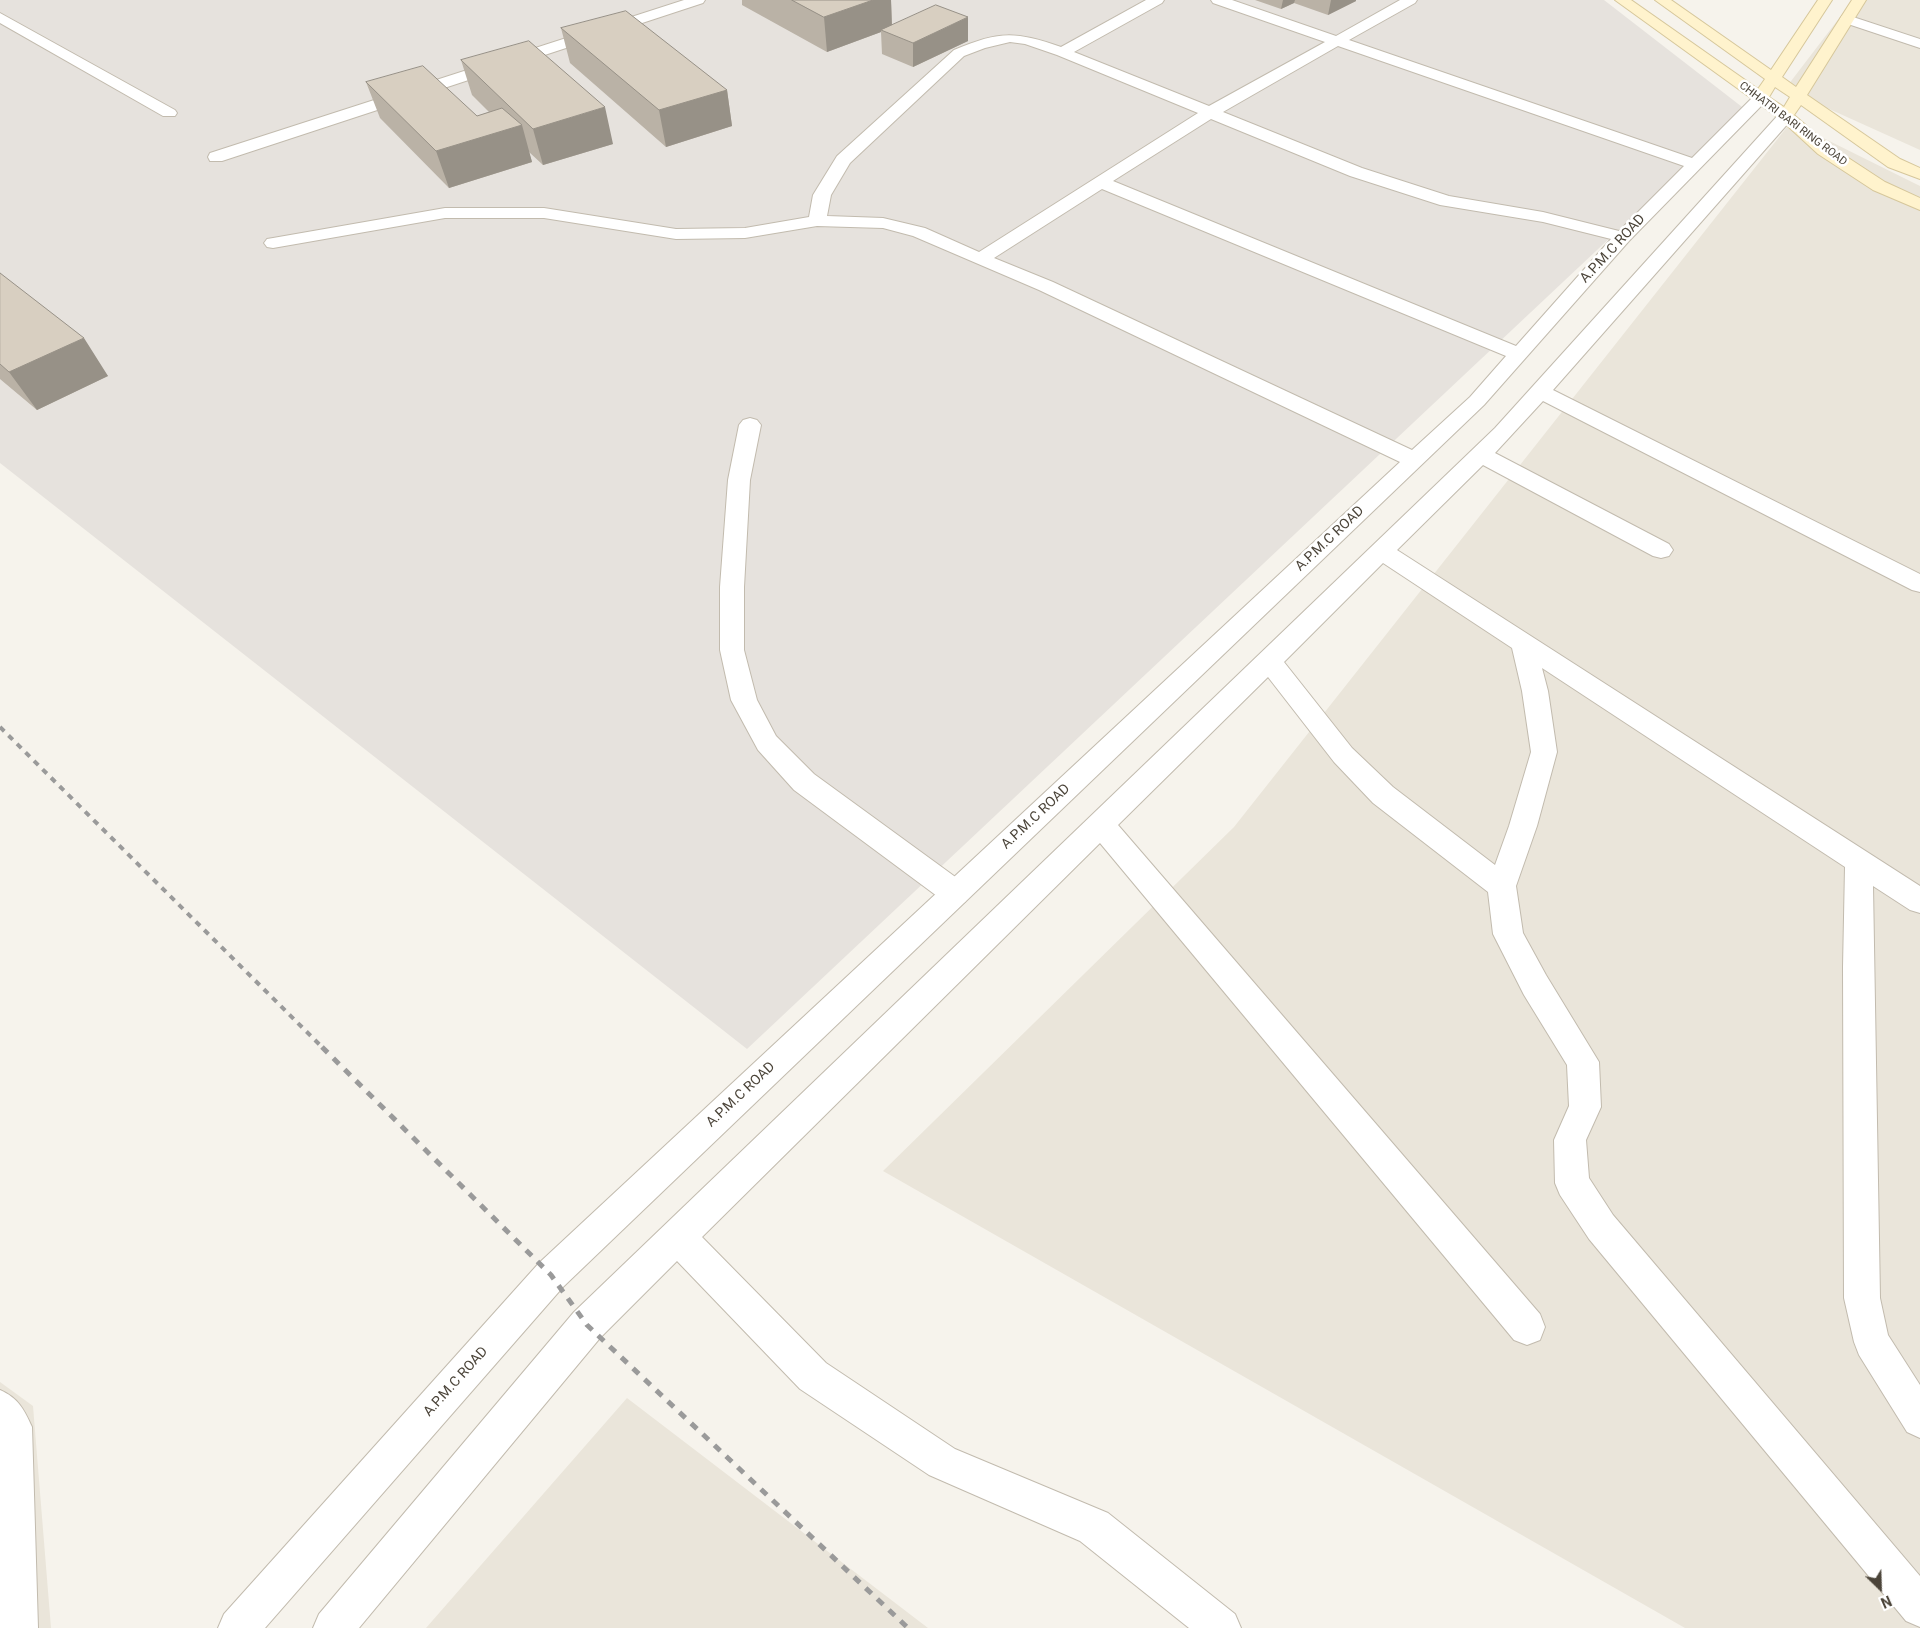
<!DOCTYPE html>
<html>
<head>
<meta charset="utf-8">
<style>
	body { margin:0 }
	#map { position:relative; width:1920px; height:1628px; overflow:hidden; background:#f6f3ec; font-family:Roboto,sans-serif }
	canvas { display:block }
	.north { position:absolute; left:1855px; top:1563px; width:50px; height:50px; -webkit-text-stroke:4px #fff; paint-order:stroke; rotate:156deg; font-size:14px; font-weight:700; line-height:20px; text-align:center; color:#4b4439 }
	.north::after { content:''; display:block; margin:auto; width:18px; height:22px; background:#4b4439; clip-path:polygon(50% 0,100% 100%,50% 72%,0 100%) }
</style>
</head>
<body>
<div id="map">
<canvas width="1920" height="1628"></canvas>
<div class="north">N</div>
</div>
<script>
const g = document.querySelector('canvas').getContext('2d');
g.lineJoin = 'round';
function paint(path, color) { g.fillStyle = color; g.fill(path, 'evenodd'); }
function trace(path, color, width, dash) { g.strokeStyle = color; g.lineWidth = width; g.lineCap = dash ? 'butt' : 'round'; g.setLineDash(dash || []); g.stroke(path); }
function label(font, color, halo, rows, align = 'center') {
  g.font = font + ' Roboto,sans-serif'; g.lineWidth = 5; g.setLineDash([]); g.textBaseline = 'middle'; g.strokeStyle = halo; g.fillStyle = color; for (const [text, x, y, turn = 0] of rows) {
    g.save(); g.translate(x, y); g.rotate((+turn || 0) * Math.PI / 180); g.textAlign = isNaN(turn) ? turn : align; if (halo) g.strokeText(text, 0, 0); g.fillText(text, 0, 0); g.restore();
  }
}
paint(new Path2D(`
	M1853,0h67v150l-135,-61z
	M1791,122l129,64v1442h-235l-802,-457 351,-344z
	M0,1382l33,24 18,222h-51z
	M627,1398l301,230h-502z`), '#eae5da');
paint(new Path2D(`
	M0,0h1604l142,110 -999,939 -747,-586z`), '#e6e2dd');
const lane = new Path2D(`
	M750,418l7,2 4,5 -11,55 -6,107v63l13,50 19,36 38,38 151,110 4,9 -4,9 -10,3 -10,-3 -151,-112 -36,-40 -27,-50 -11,-50v-63l8,-107 11,-55 4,-5z`);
const street = new Path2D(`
	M684,0h21l-2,3 -481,158h-12l-2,-4 2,-4z
	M1146,0h18l-2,3 -88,49 135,54 116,-64 -112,-39 -2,-3h21l104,36 64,-36h17l-2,3 -66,37 343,118 63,-63h12l2,3 -140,143 -145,164 -921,882 -298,341h-47l6,-14 315,-351 861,-801 -361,-172 -126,-54 -30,-8 -66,-2 -72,12 -69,1 -132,-21h-99l-172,30 -6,-1 -3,-4 3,-4 6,-1 172,-30h99l132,21 69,-1 64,-11 4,-22 24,-39 117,-106c46,-19 60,-19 107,-3zM1010,42l15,2 32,11 141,58 -219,139 -54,-24 -42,-10 -56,-2 4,-21 19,-32 114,-107 21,-8zM1338,46l346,120 -65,65 -76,-19 -94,-16 -87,-28 -139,-56zM1211,119l139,57 90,29 103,17 68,17 -95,107 -403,-165zM1102,189l404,167 -36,41 -58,53 -359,-168 -59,-24z
	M0,13l175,97 2,3 -2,3h-12l-163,-93z
	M1847,15l73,24v9l-78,-26 -2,-3 2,-3z
	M1786,111l6,2 2,3 -2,3 -239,271 367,184v18l-8,-2 -369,-189 -48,52 174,91 4,6 -4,6 -8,2 -8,-2 -170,-91 -86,85 523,336v27l-10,-3 -37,-24 7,412 8,37 32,50v53l-13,-6 -48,-77 -5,-13 -10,-44 -1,-331 2,-100 -303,-199 6,23 9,61 -20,74 -21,60 7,47 23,42 53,87 2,45 -15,33 3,38 24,37 307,361v51l-14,-6 -317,-382 -29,-44 -5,-12 -1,-43 15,-34 -2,-41 -43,-70 -31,-61 -5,-42 -115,-89 -39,-41 -66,-85 -150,148 422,489 5,13 -5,13 -13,5 -13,-5 -414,-497 -398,394 124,126 129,86 153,64 127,101 6,14h-52l-109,-87 -151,-66 -129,-86 -123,-128 -77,77 -241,290h-46l6,-14 255,-302 921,-884 285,-315zM1383,563l129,85 10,43 9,61 -22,74 -14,39 -102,-78 -41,-39 -68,-86z
	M0,1390c18,8 24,19 32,37l6,201h-38z`);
const secondary = new Path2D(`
	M1615,0h16l127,89 7,-10 -110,-79h16l100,70 47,-70h14l-50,77 14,10 56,-87h14l-59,95 93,64 20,9v11l-32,-12 -87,-62 -7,10 36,31 55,36 35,16v12l-47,-20 -55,-36 -38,-35zM1775,87l15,10 -6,10 -15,-10z`);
trace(lane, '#c2bbae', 2);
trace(street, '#c2bbae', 2);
trace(secondary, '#d6c79b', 2);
paint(lane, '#fff');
paint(street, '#fff');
paint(secondary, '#fff3cd');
trace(new Path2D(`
	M0,727l323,321`), '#9a9a9a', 4, [6, 6]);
trace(new Path2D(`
	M322,1047l229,228 36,50 321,303`), '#9a9a9a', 5, [8, 8]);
paint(new Path2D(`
	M742,0h149l1,25 76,16 -55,26 -31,-13 -1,-22 -54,20 -85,-47z
	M1255,0h101v1l-28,14 -34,-12 -13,6z
	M561,28l166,62 5,36 -66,21 -96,-84z
	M461,60l152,84 -70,21 -14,-13 3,10 -83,26 -69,-70 -14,-36 111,34 12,-4 -17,-17z
	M0,273l108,103 -71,34 -37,-31z`), '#bab2a6');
paint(new Path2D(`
	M873,0h18l1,29 -11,1v2l-54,20 -3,-35z
	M1283,0h12l-1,3 -13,6z
	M1331,0h25v1l-28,14z
	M968,17v24l-55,26v-24z
	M727,90l5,36 -66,21 -7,-37z
	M605,107l8,37 -70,21 -10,-36z
	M522,125l10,37 -83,26 -13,-37z
	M84,338l24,38 -71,34 -28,-38z`), '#979187');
const building = new Path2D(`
	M792,0h81l-49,17z
	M936,5l32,12 -55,26 -32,-13z
	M626,11l101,79 -68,20 -98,-82z
	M529,41l76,66 -72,22 -72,-69z
	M423,66l54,50 25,-8 20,17 -86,26 -70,-69z
	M0,273l84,65 -75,34 -9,-8z`);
paint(building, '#d8cfc1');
trace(building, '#979187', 1);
label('11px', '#4b4439', '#fff', [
	["CHHATRI BARI RING ROAD",1793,124,37]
]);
label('14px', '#4b4439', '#fff', [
	["A.P.M.C ROAD",1613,249,-47],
	["A.P.M.C ROAD",1330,539,-43],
	["A.P.M.C ROAD",1036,817,-43],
	["A.P.M.C ROAD",741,1095,-43],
	["A.P.M.C ROAD",456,1382,-48]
]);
</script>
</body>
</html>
